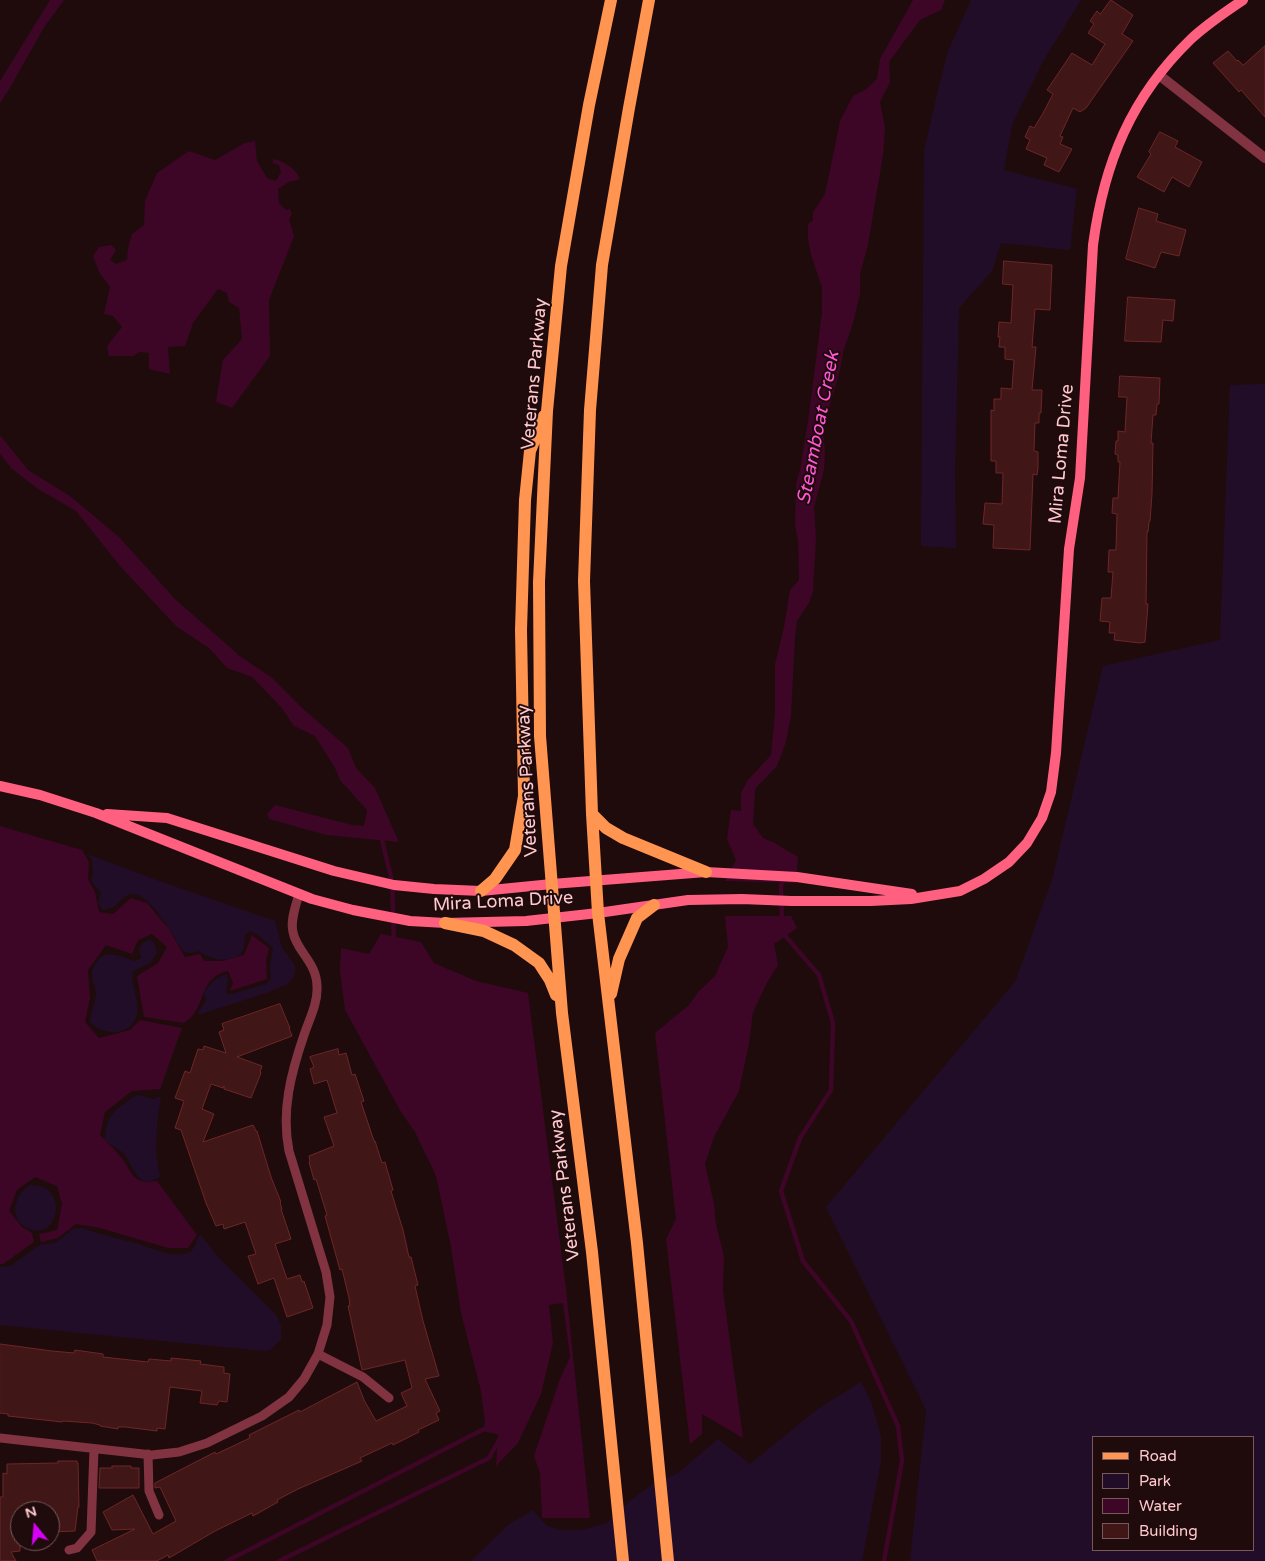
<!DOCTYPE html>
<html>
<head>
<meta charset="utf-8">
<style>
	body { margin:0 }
	#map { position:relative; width:1265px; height:1561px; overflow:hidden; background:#1f0b0c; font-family:"Varela Round",sans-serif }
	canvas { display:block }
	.legend { position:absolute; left:1092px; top:1436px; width:162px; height:115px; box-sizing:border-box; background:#1f0b0c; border:1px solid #79575a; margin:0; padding:6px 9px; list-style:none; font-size:15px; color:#ffc9cf }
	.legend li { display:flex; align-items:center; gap:10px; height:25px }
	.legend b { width:25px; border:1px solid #79575a }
	.north { position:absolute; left:10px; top:1501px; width:50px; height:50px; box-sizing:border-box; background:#1f0b0c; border:1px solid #79575a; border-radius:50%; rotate:343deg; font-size:14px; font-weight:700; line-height:20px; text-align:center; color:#ffc9cf }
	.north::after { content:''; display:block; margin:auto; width:18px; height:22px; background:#d500f4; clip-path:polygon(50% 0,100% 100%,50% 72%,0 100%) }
</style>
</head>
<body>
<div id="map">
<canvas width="1265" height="1561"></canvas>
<ul class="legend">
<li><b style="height:6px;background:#ff9550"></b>Road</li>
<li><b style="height:14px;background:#220d29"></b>Park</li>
<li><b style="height:14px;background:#3d0626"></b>Water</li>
<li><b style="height:14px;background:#411617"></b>Building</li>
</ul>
<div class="north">N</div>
</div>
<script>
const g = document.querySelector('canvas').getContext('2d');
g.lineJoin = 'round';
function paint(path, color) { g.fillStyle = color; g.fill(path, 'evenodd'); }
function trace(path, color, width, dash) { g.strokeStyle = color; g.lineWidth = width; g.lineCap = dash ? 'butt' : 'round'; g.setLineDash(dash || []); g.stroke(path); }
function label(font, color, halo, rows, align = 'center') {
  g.font = font + ' "Varela Round",sans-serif'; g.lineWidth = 4; g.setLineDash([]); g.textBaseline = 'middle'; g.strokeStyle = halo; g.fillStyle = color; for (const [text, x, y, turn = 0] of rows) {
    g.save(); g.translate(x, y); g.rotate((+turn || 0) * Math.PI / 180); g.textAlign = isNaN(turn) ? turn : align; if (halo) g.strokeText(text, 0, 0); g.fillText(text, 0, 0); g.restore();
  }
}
paint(new Path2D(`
	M971,0h110l-39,63 -30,62 -8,45 73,19 -7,61 -69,-7 -9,28 -33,37 -4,165 1,75 -35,-2 3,-395 13,-57 11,-43z
	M1265,384v1177h-355l16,-151 -100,-203 189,-225 37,-102 51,-214 117,-26 10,-255zM1094,1437h160v113h-160z
	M87,854l61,23 127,44 7,27 13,17v8l-3,7 -6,5 -20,8 -68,22c1,-6 6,-9 8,-15l-2,-6c5,-11 12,-16 23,-20 2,8 -2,13 0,20h5l34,-10 5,-6 -1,-11 3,-19 -14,-12 -9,-5 -5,4c-1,6 0,15 -5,19 -11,10 -31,5 -41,-3l-6,2 -9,-1c-11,-15 -33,-60 -53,-58 -12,2 -11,15 -29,16l-4,-8 3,-9 -10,-12 2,-8 -1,-14z
	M150,939l5,5 2,9 -7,10 -17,8c-4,19 15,40 -4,56 -4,3 -9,5 -14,5 -10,0 -18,-3 -25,-10 1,-10 5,-18 6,-28 0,-7 -4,-13 -4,-19 -1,-4 2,-8 4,-12 10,-16 24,-6 39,-2l6,-3 -2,-9 4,-6z
	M138,1095l16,4 7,-3c-4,25 -8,55 -1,80 -22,17 -26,-10 -36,-22 -4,-5 -13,-8 -19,-14 0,-12 3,-24 13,-32 5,-4 9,-5 13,-10z
	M30,1185c41,-2 29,61 -5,42 -12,-7 -12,-24 -4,-34 2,-3 6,-6 9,-8z
	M83,1228c17,7 34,10 52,15 14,4 34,14 49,11 10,-1 13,-13 16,-20l18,23 59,59 4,10v13l-11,11 -6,1 -264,-26v-58l10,-1 30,-21 15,-2 18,-14z
	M861,1382l11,22 9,32v25l-19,100h-391l37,-36 25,-15 14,16 13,4h21l26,-7 24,-23 22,-16 25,-11 40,-34 32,25 69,-56z`), '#220d29');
paint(new Path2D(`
	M50,0h14l-21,29 -32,57 -11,17v-22z
	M913,0h32l-4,10 -21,10 -31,42 1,20 -10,20 5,26 -2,27 -15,90 -8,29v20l-7,29 -10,29 -3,18 -17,60 2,21 -1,19 -10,37 2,31 -3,53 -4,12 -12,18 -2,16 -4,79 -5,26 -9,24 -22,23 -2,35 10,14 10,4 25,15 -2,26 -71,-2 11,-21 -9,-21 4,-29 10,1v-18l7,-13 23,-25 4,-42v-49l9,-37 6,-37 9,-10 -1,-40 -3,-15 1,-41 4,-14 9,-56 13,-102v-25l-11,-32 -3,-17v-14l5,-4v-8l12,-18 15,-73 13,-25 12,-6 12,-11 3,-20z
	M255,141l2,20 10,17 9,3 5,-9 -2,-7 -6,-2v-4c10,1 23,10 27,20l-11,3 -11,7 1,14 7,7 4,-1 2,5 -3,5 5,17 -25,64 1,56 -38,52 -16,-6 7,-42 19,-21 -3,-31 -10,-6 -2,-9 -9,-4 -25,34 -8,23 -17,1 2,27 -21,-5v-16l-9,-1 -7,4h-24l-2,-10 15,-19 -9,-11 -9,-2 6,-27 -11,-15 -6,-16 6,-9 12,-2 5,5 -6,10 6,4 11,-4 1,-12 4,-14 12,-9 1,-24 12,-28 32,-22 26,9 30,-17z
	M0,435l28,35 42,26 49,41 57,63 65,57 30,20 29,29 48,42 8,20 19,20 24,54 -73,-7 -57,-16 -2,-5 8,-9 77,20 12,1 3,-16 -27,-30 -5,-12 -20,-32 -21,-10 -13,-19 -29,-30 -25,-9 -18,-20 -33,-22 -56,-60 -44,-55 -38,-22 -27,-21 -11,-14z
	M0,826l82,24 7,12 -1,17 7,13 4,20 14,2 18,-16 16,5 22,26 16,28 15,-3 4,7h19l21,-6 8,-20 17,13 -3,12 1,19 -37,12 3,-8 -5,-12c-26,6 -22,26 -35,44 -2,3 -6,5 -9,8l-40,-6 -7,-41 21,-13 9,-16 -15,-13 -14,6 -6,14 -26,-9 -18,25 2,28 -5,24 14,16 31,-8 10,-10 42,8 -22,61 -28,2 -27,21 -5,23c7,7 14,14 20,21 14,17 11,29 37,25l40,54 -9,13h-20l-68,-20 -24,-4 -18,14 -17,4 -2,-8 18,-4 5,-26 -5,-18 -22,-9 -18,13 -8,21 13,16 10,6 2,9 -31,22h-3z
	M725,916h66l6,12 -23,16 4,21 -11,18 -14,29 -4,32 -10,47 -25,46 -9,27 9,40 2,21 8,31 -1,34 20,148 -41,-24v20l-12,10 -24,-205 10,-20 -21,-186 34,-28 9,-13 17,-16 13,-29z
	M381,934l40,8 13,21 42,18 52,12 38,296 24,229h-48l-2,-45 -6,-17 26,-77 10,-22 -7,-54 -14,2 4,38 -12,51 -23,49 -22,23 2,-33 -14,-4 1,-7 -4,-31 -20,-78 -10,-66 -15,-71 -21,-44 -14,-20 -56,-102 -5,-39 1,-23 28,6z`), '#3d0626');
trace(new Path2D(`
	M381,836l11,45 2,61
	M782,922l-1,-36 2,-8
	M782,932l37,43 14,48 -2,67 -31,48 -19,53 22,70 48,60 47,105 4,35 -18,100
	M227,1561l257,-132 14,3
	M279,1561l210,-103 11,-20`), '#3d0626', 4.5);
const building = new Path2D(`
	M1111,0l22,15 -11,19 11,7 -47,67 -6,4 -7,-4 -13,28 3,1 -3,7 12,5 -13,23 -15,-7 3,-7 -21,-9 4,-9 -5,-3 5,-11 4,2 8,-13 11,-21 -6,-4 25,-37 20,12 13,-21 -17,-11 6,-9 -4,-3 7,-10 3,3z
	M1265,46v71l-24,-27 -2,2 -26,-29 15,-12 9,10 1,-1 5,5z
	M1160,132l18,9 -3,6 27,15 -13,25 -17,-10 -8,15 -27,-15 14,-23 -2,-2z
	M1139,208l19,6 -2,7 30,9 -7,26 -18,-4 -6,16 -29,-9z
	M1004,261l48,4 -2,45 -15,-1 -3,38h4l-4,43h10l-1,23h-2v10h-4l-1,28 4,1v16l-1,7 -4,-1 -3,76 -37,-2 1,-23 -11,-1 2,-21 17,1 1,-31h-7v-12h-5v-51l3,1v-12h7v-11l11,1 2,-29 -9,-1v-12h-6l1,-10h-2l1,-15 12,1 2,-38 -10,-1z
	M1128,297l47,3 -2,21 -10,-1 -2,22 -36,-1z
	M1120,376l40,2 -1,26h-2l-1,11h-3l-2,28h2l-1,51 -2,27 -1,1 -1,10h-1l-1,72h2l-2,26 -1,12 -5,1 -26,-3 1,-7h-6l1,-11 -10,-1 2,-23h9l2,-26h-5l1,-22h7l1,-36 -5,-1 1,-15h5l2,-36h-2v-7l-3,-1 1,-13h2v-10l7,1 2,-35h-8z
	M280,1004l10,24h-1l3,8 -55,21 25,9 -2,6 1,1 -10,25 -27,-9v-3l-1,2 -12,-4 -9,25 12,5 -11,28 50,-17 3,6h1l14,46 10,25 -1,1 2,6h-1l10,30 -16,5 12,35 13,-4 2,7 2,-1 9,27 -26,9 -13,-39 -16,6 -1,-3 -9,-25 8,-2 -11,-32 -21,7 -1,-5 -7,2 -10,-23 -25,-73 -6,-2 9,-27 -9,-3 10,-27 5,2 8,-24 5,1 1,-4 22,7 -7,-21 5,-2 -2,-6z
	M338,1049l1,6 7,-2 6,22 3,-1 9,27 -3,1 13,39h1l7,22 3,-1 8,28 -2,1 12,39 6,27h2l7,28 -3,1 8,35 16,55 -14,3 15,32 -4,2 3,7 -21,10 1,2 -26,13 -1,-2 -32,15 2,3 -64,28 -21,11 1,2 -25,14 -1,-3 -37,18 -46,27 -1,-3 -11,6h-60l-5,-11 43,-21 -23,1 -9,-18 30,-17 20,39 23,-13 -16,-34 -5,1v-5l60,-31 1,2 34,-16 -1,-3 50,-25 1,2 57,-30 7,18 12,21 31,-15 -6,-13 11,-5 -7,-28 -43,10 -14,-64h2l-1,-8 -7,-29 -2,1 -15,-54 2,-1 -11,-36 -2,1 -5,-18 1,-1 -1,-5 25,-10 -10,-29 13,-4 -10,-33 -13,4 -4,-15 4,-2 -4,-10z
	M0,1344l52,7 22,2 1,-3 28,4v3l45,5 1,-3 22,2v-3l30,3 -1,3 24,3v6l6,1 -3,28 -8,-1 -2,4 -17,-2 2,-12 -32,-4 -5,42 -8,-1v3l-32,-4h-7v2l-18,-3v-1l-8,-2 -29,-2 -1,1 -54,-6v-2l-8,-1z
	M58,1461h19v2h1l1,44h-1l-3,24 -22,1v-21h-33v40l-9,1 5,9h-16v-64h3v-24l4,1v-10l51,-1z
	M112,1466h19v2h8v20h-40l1,-20h12z`);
paint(building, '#411617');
trace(building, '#6e2628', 1);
trace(new Path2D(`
	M318,1354l45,23 26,21
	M0,1438l152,17 27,-3 28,-9 55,-27 27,-19 15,-18 14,-25 9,-29 3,-28 -4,-25 -37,-121c-8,-40 2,-78 15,-116 5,-15 14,-32 13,-48 0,-25 -21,-36 -24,-55 -3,-12 3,-27 6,-38
	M148,1454l1,37 10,24
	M69,1550l8,-2 14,-16 3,-83`), '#813341', 9);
trace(new Path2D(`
	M1159,75l106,83`), '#813341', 10);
trace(new Path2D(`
	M0,786l40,9 56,18 216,86 41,11 57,11 35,2 81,-2 72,-8 90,-13 54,-1 49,2h80l40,-2 49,-8 24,-12 25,-17 18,-19 15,-25 9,-26 5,-39 13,-204 11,-71 13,-233c11,-82 38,-148 98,-206 16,-15 34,-27 52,-39
	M107,814l60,4 167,53 60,14 40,4 47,2 71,-7 154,-12 91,5 115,17`), '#ff6080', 10);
trace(new Path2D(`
	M611,0l-22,105 -28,161 -14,145 -8,171 1,154 22,277 30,239 31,309
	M649,0l-20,108 -27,157 -12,145 -6,171 8,233 6,99 39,330 31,318
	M592,814l14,14 17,10 83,34
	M481,891l14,-12 20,-29 9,-54 -3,-166 4,-130 5,-49 14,-35
	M445,923l39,8 30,14 25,18 11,17 6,15
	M611,994l8,-35 18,-41 17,-13`), '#ff9550', 12);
label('18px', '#ffc9cf', '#1f0b0c', [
	["Veterans Parkway",535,374,-85],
	["Mira Loma Drive",1062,454,-85],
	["Veterans Parkway",528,781,-93],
	["Mira Loma Drive",503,902,-3],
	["Veterans Parkway",565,1185,-97]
]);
label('italic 19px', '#ff57d7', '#1f0b0c', [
	["Steamboat Creek",819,428,-79]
]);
</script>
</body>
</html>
